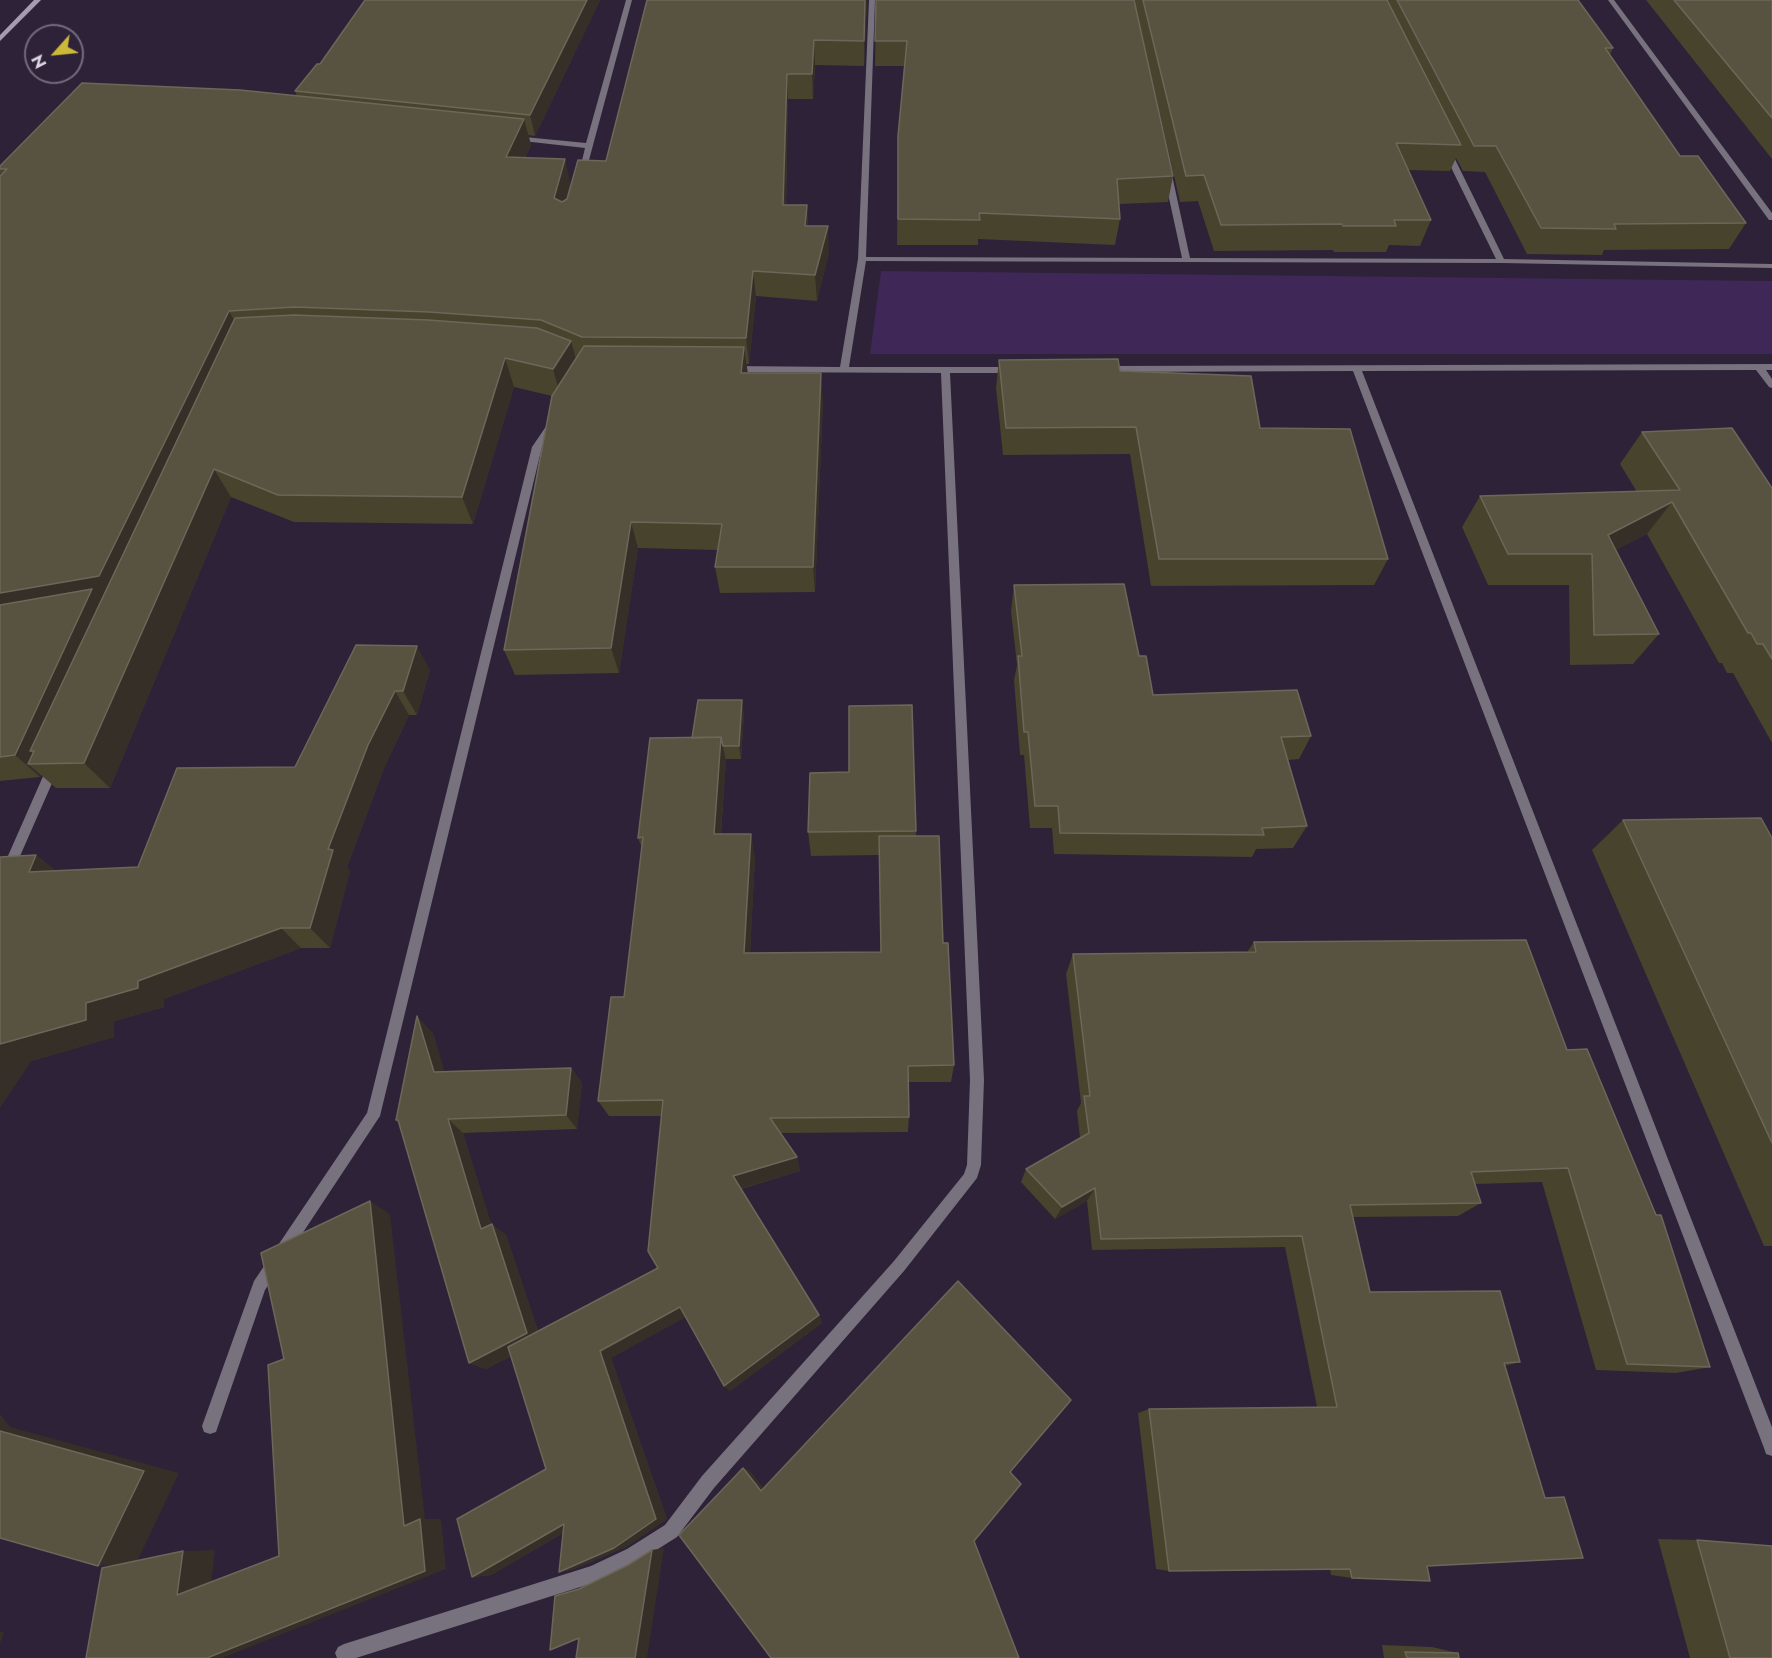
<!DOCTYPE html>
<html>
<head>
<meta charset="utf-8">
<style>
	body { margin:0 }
	#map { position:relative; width:1772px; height:1658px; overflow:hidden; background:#2d2238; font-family:Jost,sans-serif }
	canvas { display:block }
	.north { position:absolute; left:24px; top:24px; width:60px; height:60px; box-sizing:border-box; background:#2d2238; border:2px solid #736a7d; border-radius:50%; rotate:243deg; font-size:16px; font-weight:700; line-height:24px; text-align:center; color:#dcd6e4 }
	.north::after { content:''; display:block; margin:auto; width:21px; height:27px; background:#ccb938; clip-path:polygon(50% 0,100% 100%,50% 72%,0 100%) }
</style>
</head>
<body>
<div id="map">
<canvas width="1772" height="1658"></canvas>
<div class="north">N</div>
</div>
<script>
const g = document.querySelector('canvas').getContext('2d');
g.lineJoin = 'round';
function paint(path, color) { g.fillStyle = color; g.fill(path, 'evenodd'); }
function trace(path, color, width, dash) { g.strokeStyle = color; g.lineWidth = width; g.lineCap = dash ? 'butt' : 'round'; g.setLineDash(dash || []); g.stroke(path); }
paint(new Path2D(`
	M881,271l891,10v73h-902z`), '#3f2757');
paint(new Path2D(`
	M626,0h6l-47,175 -7,2 7,-29 -71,-8 -4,-2 4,-2 72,7z
	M869,0h6l-9,257 316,1 -18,-83 4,-2 4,2 18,83 306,1 -54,-110 4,-2 4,2 54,110 268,5v4l-271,-5 -635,-2 -17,106h163l4,3 -4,3h-62l34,707 -3,85 -4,13 -73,93 -190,217 -37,49 -38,24 -46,22 -237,75h-19l-2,-5 3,-6 6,-3 247,-78 36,-17 38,-24 37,-49 192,-215 70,-87 3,-9 3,-85 -29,-707 -208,-1 -4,-3 4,-3 107,1 18,-108z
	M1608,0h6l158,213v7h-3z
	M1772,364v6h-6l6,9v9l-3,-1 -13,-17 -394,1 410,1056v29l-6,-2 -2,-6 -411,-1077 -248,1 -4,-3 4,-3z
	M554,418l5,3 -17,26 -162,669 -115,174 -47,136 -2,6 -6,2 -6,-2 -2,-6 52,-145 113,-168 165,-666 19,-28z
	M54,760l4,2 2,3 -54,123 -2,4 -4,1v-19l48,-109 2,-3z`), '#77727e');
paint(new Path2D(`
	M34,0h7l-41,41v-6z`), '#a59daf');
paint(new Path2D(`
	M365,0h235l-65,136 -7,-1 3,10 -6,13 46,26 35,-23 41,-161h220l-3,66 -49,-1 -2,34h-25l-2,106h21l1,21 21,26 -12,49 -61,-5 -7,68h-3l1,9 76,27 -8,192 -95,1 -5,-26 3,-17 -80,-2 -19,125 -104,2 -11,-25 48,-254 -38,-9 -41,137 -179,-2 -63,-25 -121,291h-54l-15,-13 -1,2 -40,4v-605l1,-1 -1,-2v-7l297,-70 -2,-5 25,-27z
	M876,0h702l35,48 -3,7 70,101 66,67 -17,26 -125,1 -2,5 -75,-1 -42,-82 -22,-1 -7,-13 -6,13 -42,-1 23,50 -11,26 -31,-1 -3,7h-52l-1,-2 -119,1 -16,-50 -18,1 -31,-136 24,110 -5,26 -49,2 1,15 -5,26 -137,-6v6h-81l1,-109 6,-70h-29z
	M1646,0h126v159z
	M999,360l121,11 140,57 128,131 -14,26 -223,1 -21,-132 -127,1 -7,-67z
	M1642,432l130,56v255l-39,-70h-6l-5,-10h-3l-72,-129 -32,16 44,84 -26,30 -63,1 -1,-80h-81l-26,-58 18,-31 157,-4 -17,-28z
	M1014,585l125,71 14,39 158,41 -12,23 -11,1 19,66 -14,22 -37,1 -4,8 -198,-3 -2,-26h-22l-6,-73h-4l-6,-75 3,-15 -6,-54z
	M356,645l74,25 -13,45h-8l-25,53 -37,99 3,4 -20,77h-29l-137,51v8l-50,14v16l-83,24 -31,46v-250l36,-2 20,16 82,-4 157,-100z
	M744,713l-3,46h-15l-5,75 34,22 -5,97 131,-1 -1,-97 -69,1 -3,-24 108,-1v5l27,107 11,122 -3,17h-42v35l-1,15 -128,1 17,24 3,14 -59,18 78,126 3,8 -92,68 -6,-5 -39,-69 -74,41 56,161 -41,28 -52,22 -15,3 4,-39 -72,42 -19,2 74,-108 -35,-113 -25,13 -17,-6 -70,-240 -3,-3 37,-87 11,38 127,-3 11,15 -5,46 -114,4 28,91 15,11 32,96 120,-63 3,-152h-52l-11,-15 26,-104 18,-149 -4,-10 54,-100z
	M1623,820l149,18v408h-8l-172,-396z
	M1254,942l313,108 143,317 -34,6 -80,-3 -54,-188 -67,2 6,19 -23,13 -105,1 17,75 150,70 -15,4 40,131h19l-137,69 -75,12 -21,-3 -1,-6 -161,2 -13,-2 -18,-156 11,-4 168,-2 -32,-160 -193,3 -5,-49 -32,18 -34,-37 5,-13 54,-31 -3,-27 4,-8 -15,-129 7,-20 174,-2z
	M1658,1539l39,1 75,118h-82z
	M1382,1645l50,2 26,6 1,5h-75z`), '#47432c');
paint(new Path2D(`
	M587,0h13l-65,136 -5,-21z
	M865,0h2l-3,66v-25z
	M814,40l1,25 -2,34 -1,-25z
	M787,74l1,25 -3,132 -2,-26z
	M524,119l7,26 -18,37 -7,-25z
	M565,159l6,26 -10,38 -7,-25z
	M807,205l1,26 -3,-5z
	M828,226l1,26 -12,49 -2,-26z
	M753,271l3,25 -7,68 -3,-26z
	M229,311l14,26 -209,414h-4l15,13h-17l13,11 -1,2 -25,-22 -15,-134v-28z
	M571,341l8,29 -18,28 -8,-29z
	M744,347l4,27 -7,-1z
	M505,358l9,29 -41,137 -11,-27z
	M821,373l2,27 -8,192 -2,-25z
	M214,469l17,28 -121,291 -26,-25z
	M1672,502l-25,32 -55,29 16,-28z
	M631,522l7,26 -19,125 -8,-25z
	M417,646l13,24 -13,45 -14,-24z
	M395,691l14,24 -25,53 -37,99 3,4 -20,77 -20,-20 18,-79 40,-104z
	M742,700l2,13 -3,46 -2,-13z
	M721,737l5,24 -7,95 -5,-22z
	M751,834l4,22 -6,116 -5,-19z
	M36,855l27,21 -34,-4z
	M281,928l20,20 -137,51v8l-50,14v16l-83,24 -31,46v-63l86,-41 52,-22z
	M417,1016l16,17 16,54 -15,-15z
	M571,1068l11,15 -5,46 -11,-14z
	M448,1119l15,14 33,107 -15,-11z
	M797,1157l3,14 -61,18 -6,-13z
	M1095,1188l-8,13 -32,18 7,-12z
	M370,1201l20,13 35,305h16l5,50 -224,89h-15l197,-132z
	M492,1224l14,11 35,105 -55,29 -17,-6z
	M680,1307l8,9 -77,42 56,161 -41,28 -52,22 -15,3 41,-221z
	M819,1315l3,8 -92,68 -6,-5z
	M0,1414l10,13 169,46 -43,91 -38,2 -98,-135z
	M743,1468l6,2 18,22 -6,-1z
	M564,1524h14l-87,51 -19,2z
	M664,1548l-17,110h-12l17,-108z
	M215,1550l-5,41 -33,4 6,-44z
	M0,1632h4l-4,12z`), '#362f28');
const building = new Path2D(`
	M365,0h222l-57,115 -235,-24 22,-27h3z
	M647,0h218l-1,41 -50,-1 -2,34h-25l-4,131h24l-2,21h23l-13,49 -62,-4 -7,67 -164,-1 -41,-17 -112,-8 -134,-5 -66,4 -130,265 -99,17v-417l7,-7h-7v-3l82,-83 158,7 284,29 -18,38 59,2 -11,39 8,4 5,-3 11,-39 28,1z
	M876,0h258l39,176 -56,3 3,40 -141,-6 1,7 -82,-1v-83l9,-95h-32z
	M1143,0h244l74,145 -65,-2 35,77h-37l2,6h-53l-1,-2 -121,1 -17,-50 -18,1z
	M1397,0h181l35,48h-8l75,108h18l48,67 -132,1 2,5 -75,-1 -45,-82h-22z
	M1674,0h98v118z
	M294,315l134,5 109,8 34,13 -18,28 -48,-11 -43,139 -184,-2 -64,-26 -130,294 -56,1 6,-13h-4l205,-433z
	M584,346l160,1 -3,26h80l-8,194h-98l7,-43 -91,-2 -20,126 -107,2 48,-254z
	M1118,359l2,12 131,5 9,52 90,1 38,130h-229l-23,-132 -130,1 -7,-68z
	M1732,428l40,60v171l-9,-15h-6l-6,-11h-3l-76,-131 -64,33 51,99 -65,1 -2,-81h-84l-28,-58 200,-6 -38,-58z
	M1124,584l15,72h7l7,39 144,-5 14,46 -30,1 26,89 -45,2 2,7 -204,-2 -2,-27h-23l-7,-74h-4l-6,-76h4l-8,-71z
	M92,589l-77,166 -15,2v-152z
	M356,645l61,1 -14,45h-8l-27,54 -40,104 5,1 -23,78h-29l-143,53v7l-52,15v17l-86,24v-187l36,-2 -7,17 109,-5 39,-99 118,-1z
	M698,700h44l-3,46h-16l-2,-9 -29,1z
	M912,705l4,126 -108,1 2,-59 39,-1v-66z
	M721,737l-7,97h37l-7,119 137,-1 -2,-116h60l4,107h5l6,122 -46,1 1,51 -139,1 27,39 -64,19 86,139 -95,71 -44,-79 -80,44 56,168 -42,29 -55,24 5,-48 -92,53 -15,-58 89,-50 -38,-122 150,-79 -10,-17 15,-151 -65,1 13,-104h13l19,-160 -5,1 12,-100z
	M1761,818l11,20v305l-149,-323z
	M1526,940l41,110 20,-1 69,166h5l49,152 -83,-3 -59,-196 -97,4 10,31 -131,2 20,87 130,-1 20,71 -16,1 41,135 19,-1 19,61 -156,8 3,15 -78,-3 -2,-9 -181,2 -20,-162 188,-2 -35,-171 -201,3 -6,-51 -33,19 -36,-38 63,-36 -5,-37h6l-17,-142 183,-2 -2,-10z
	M417,1016l17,56 137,-4 -5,47 -118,4 33,110 11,-5 35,109 -58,30 -71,-243h-2z
	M370,1201l34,325 16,-7 5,52 -218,87h-121l16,-90 81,-17 -6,44 102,-39 -11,-191 16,-6 -23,-106z
	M958,1281l113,119 -61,72 11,12 -47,57 45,117h-248l-92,-123 64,-67 18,23z
	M0,1431l144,40 -46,95 -98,-28z
	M1697,1540l75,6v112h-42z
	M652,1550l-17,108h-59l3,-20 -29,12 5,-54 24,-7 49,-24z
	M1405,1652l53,1 1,5h-52z`);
paint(building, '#575340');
trace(building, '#6c6759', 1.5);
</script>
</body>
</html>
